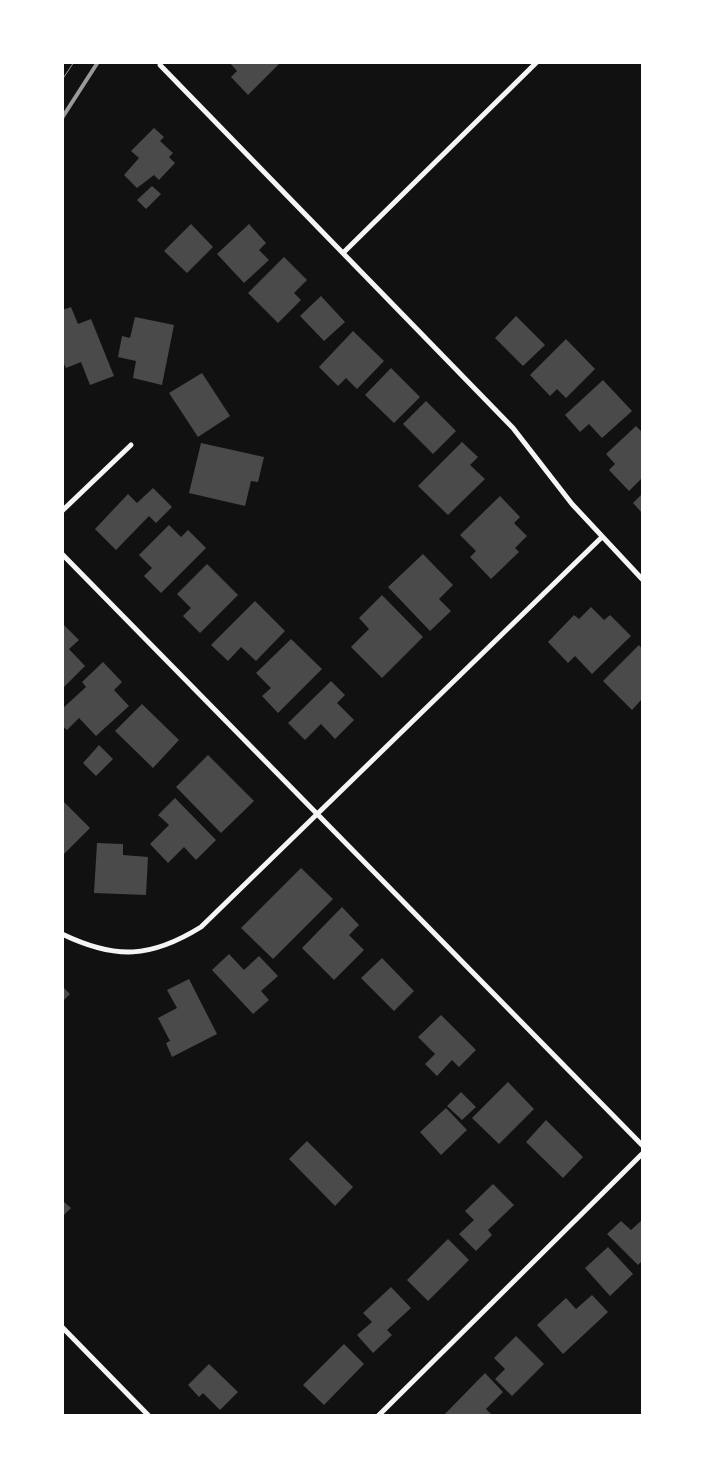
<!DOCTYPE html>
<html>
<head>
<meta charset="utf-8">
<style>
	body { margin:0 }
	#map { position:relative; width:705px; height:1478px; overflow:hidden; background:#111; font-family:"Times New Roman",serif }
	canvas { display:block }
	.frame { position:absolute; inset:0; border:64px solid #fff; pointer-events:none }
</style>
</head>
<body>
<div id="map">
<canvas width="705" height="1478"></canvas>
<div class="frame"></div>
</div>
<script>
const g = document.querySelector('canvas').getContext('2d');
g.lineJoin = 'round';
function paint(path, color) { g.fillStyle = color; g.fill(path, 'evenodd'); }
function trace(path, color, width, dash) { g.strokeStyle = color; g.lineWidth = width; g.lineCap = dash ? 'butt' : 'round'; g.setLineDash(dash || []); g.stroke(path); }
paint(new Path2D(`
	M229,62h52l-33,33 -17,-18 6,-6z
	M154,128l10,9 -4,4 13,12 -4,4 6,6 -16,17 -5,-5 -17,13 -13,-13 15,-17 -8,-7z
	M152,186l9,8 -15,15 -9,-9z
	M191,224l22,23 -26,26 -23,-22z
	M249,224l17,19 -7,7 10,10 -25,23 -27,-29z
	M284,257l23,23 -13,13 7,7 -23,23 -30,-30z
	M321,296l24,26 -21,19 -24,-25z
	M71,307l7,17 13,-5 23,57 -24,9 -9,-23 -15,6 -4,-8v-50z
	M516,316l29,29 -22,21 -28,-28z
	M135,317l39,8 -12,60 -29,-7 3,-17 -18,-4 4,-21 8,2z
	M353,331l31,30 -27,28 -11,-11 -8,8 -19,-19z
	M566,339l29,30 -29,29 -9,-9 -7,7 -20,-21z
	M391,368l29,29 -26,26 -29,-28z
	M202,373l28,43 -32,21 -29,-44z
	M603,380l29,31 -30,27 -13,-14 -9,8 -15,-17z
	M426,401l30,30 -23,23 -30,-30z
	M636,426l6,6v46l-13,13 -20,-21 6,-6 -9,-10z
	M462,442l16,15 -8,8 15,14 -37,36 -30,-29z
	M201,443l63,14 -6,25 -7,-1 -6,25 -56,-13z
	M153,488l19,19 -16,16 -7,-7 -33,34 -21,-21 33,-35 9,9z
	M642,494v19l-9,-10z
	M500,496l20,21 -6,6 13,13 -12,12 4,4 -28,27 -21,-22 6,-6 -16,-16z
	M169,525l12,12 7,-7 18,18 -45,45 -17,-17 8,-8 -13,-13z
	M423,554l30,31 -14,14 12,12 -21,20 -42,-44z
	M207,564l31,31 -38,38 -17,-17 8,-8 -14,-14z
	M382,595l41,42 -41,41 -31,-31 18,-18 -10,-11z
	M255,601l30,30 -29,30 -15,-14 -13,14 -17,-16z
	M591,607l13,13 6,-5 21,21 -39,38 -17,-18 -7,7 -20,-21 26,-27 5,4z
	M64,625l15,15 -10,9 16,17 -23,23v-63z
	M291,639l31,30 -44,44 -16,-17 9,-8 -15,-15z
	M639,645l3,4v50l-10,11 -29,-29z
	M103,662l19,20 -8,8 15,16 -33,30 -17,-18 -12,12 -5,-4v-17l24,-22 -4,-5z
	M331,681l14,14 -8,8 17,17 -19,19 -14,-15 -16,16 -17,-17z
	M142,704l37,36 -26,28 -38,-37z
	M99,745l14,14 -17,17 -13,-13z
	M208,755l46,46 -33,32 -45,-46z
	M175,798l41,42 -20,20 -12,-13 -16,16 -18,-19 19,-19 -11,-10z
	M62,800l28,28 -28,28z
	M97,843l26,1v11l25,2 -2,38 -52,-2z
	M301,868l32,31 -60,60 -32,-31z
	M342,907l17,18 -10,10 15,15 -30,30 -32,-32z
	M229,954l15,16 15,-14 19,20 -17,15 8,9 -16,14 -41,-44z
	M382,958l32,33 -20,20 -33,-33z
	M189,979l28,55 -45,23 -6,-14 4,-2 -12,-23 19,-10 -10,-18z
	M62,986l8,8 -8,8z
	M441,1015l35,35 -17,17 -7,-7 -15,16 -12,-12 10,-10 -17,-17z
	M508,1082l26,27 -35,35 -27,-26z
	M461,1092l15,15 -14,13 -15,-14z
	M446,1108l21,22 -26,25 -21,-23z
	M546,1120l37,37 -20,21 -37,-36z
	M307,1141l46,46 -18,19 -46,-47z
	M493,1184l21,21 -26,25 4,5 -16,16 -17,-17 15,-14 -9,-9z
	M62,1200l9,8 -9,9z
	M642,1220v41l-4,4 -31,-31 14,-13 10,9z
	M448,1239l21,21 -41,41 -21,-21z
	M608,1247l25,27 -23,22 -25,-28z
	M391,1287l20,21 -24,22 5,5 -19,18 -16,-18 15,-13 -9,-9z
	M592,1295l16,17 -45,42 -26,-29 29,-27 10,11z
	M516,1336l28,28 -32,32 -17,-17 10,-10 -11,-11z
	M344,1344l20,20 -40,41 -21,-20z
	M209,1364l29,28 -18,18 -17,-17 -4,4 -11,-12z
	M485,1373l18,19 -17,17 7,7h-50z`), '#4a4a4a');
trace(new Path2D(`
	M160,65l353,363 59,76 70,75
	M343,253l194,-191
	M62,511l69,-66
	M62,554l580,591
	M62,934c54,26 89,24 139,-7l401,-390
	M62,1327l87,89
	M378,1416l264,-262`), '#f5f5f5', 5);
trace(new Path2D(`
	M62,80l12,-18`), '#9a9a9a', 1);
trace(new Path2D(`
	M62,118l36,-56`), '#9a9a9a', 4);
</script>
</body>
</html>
